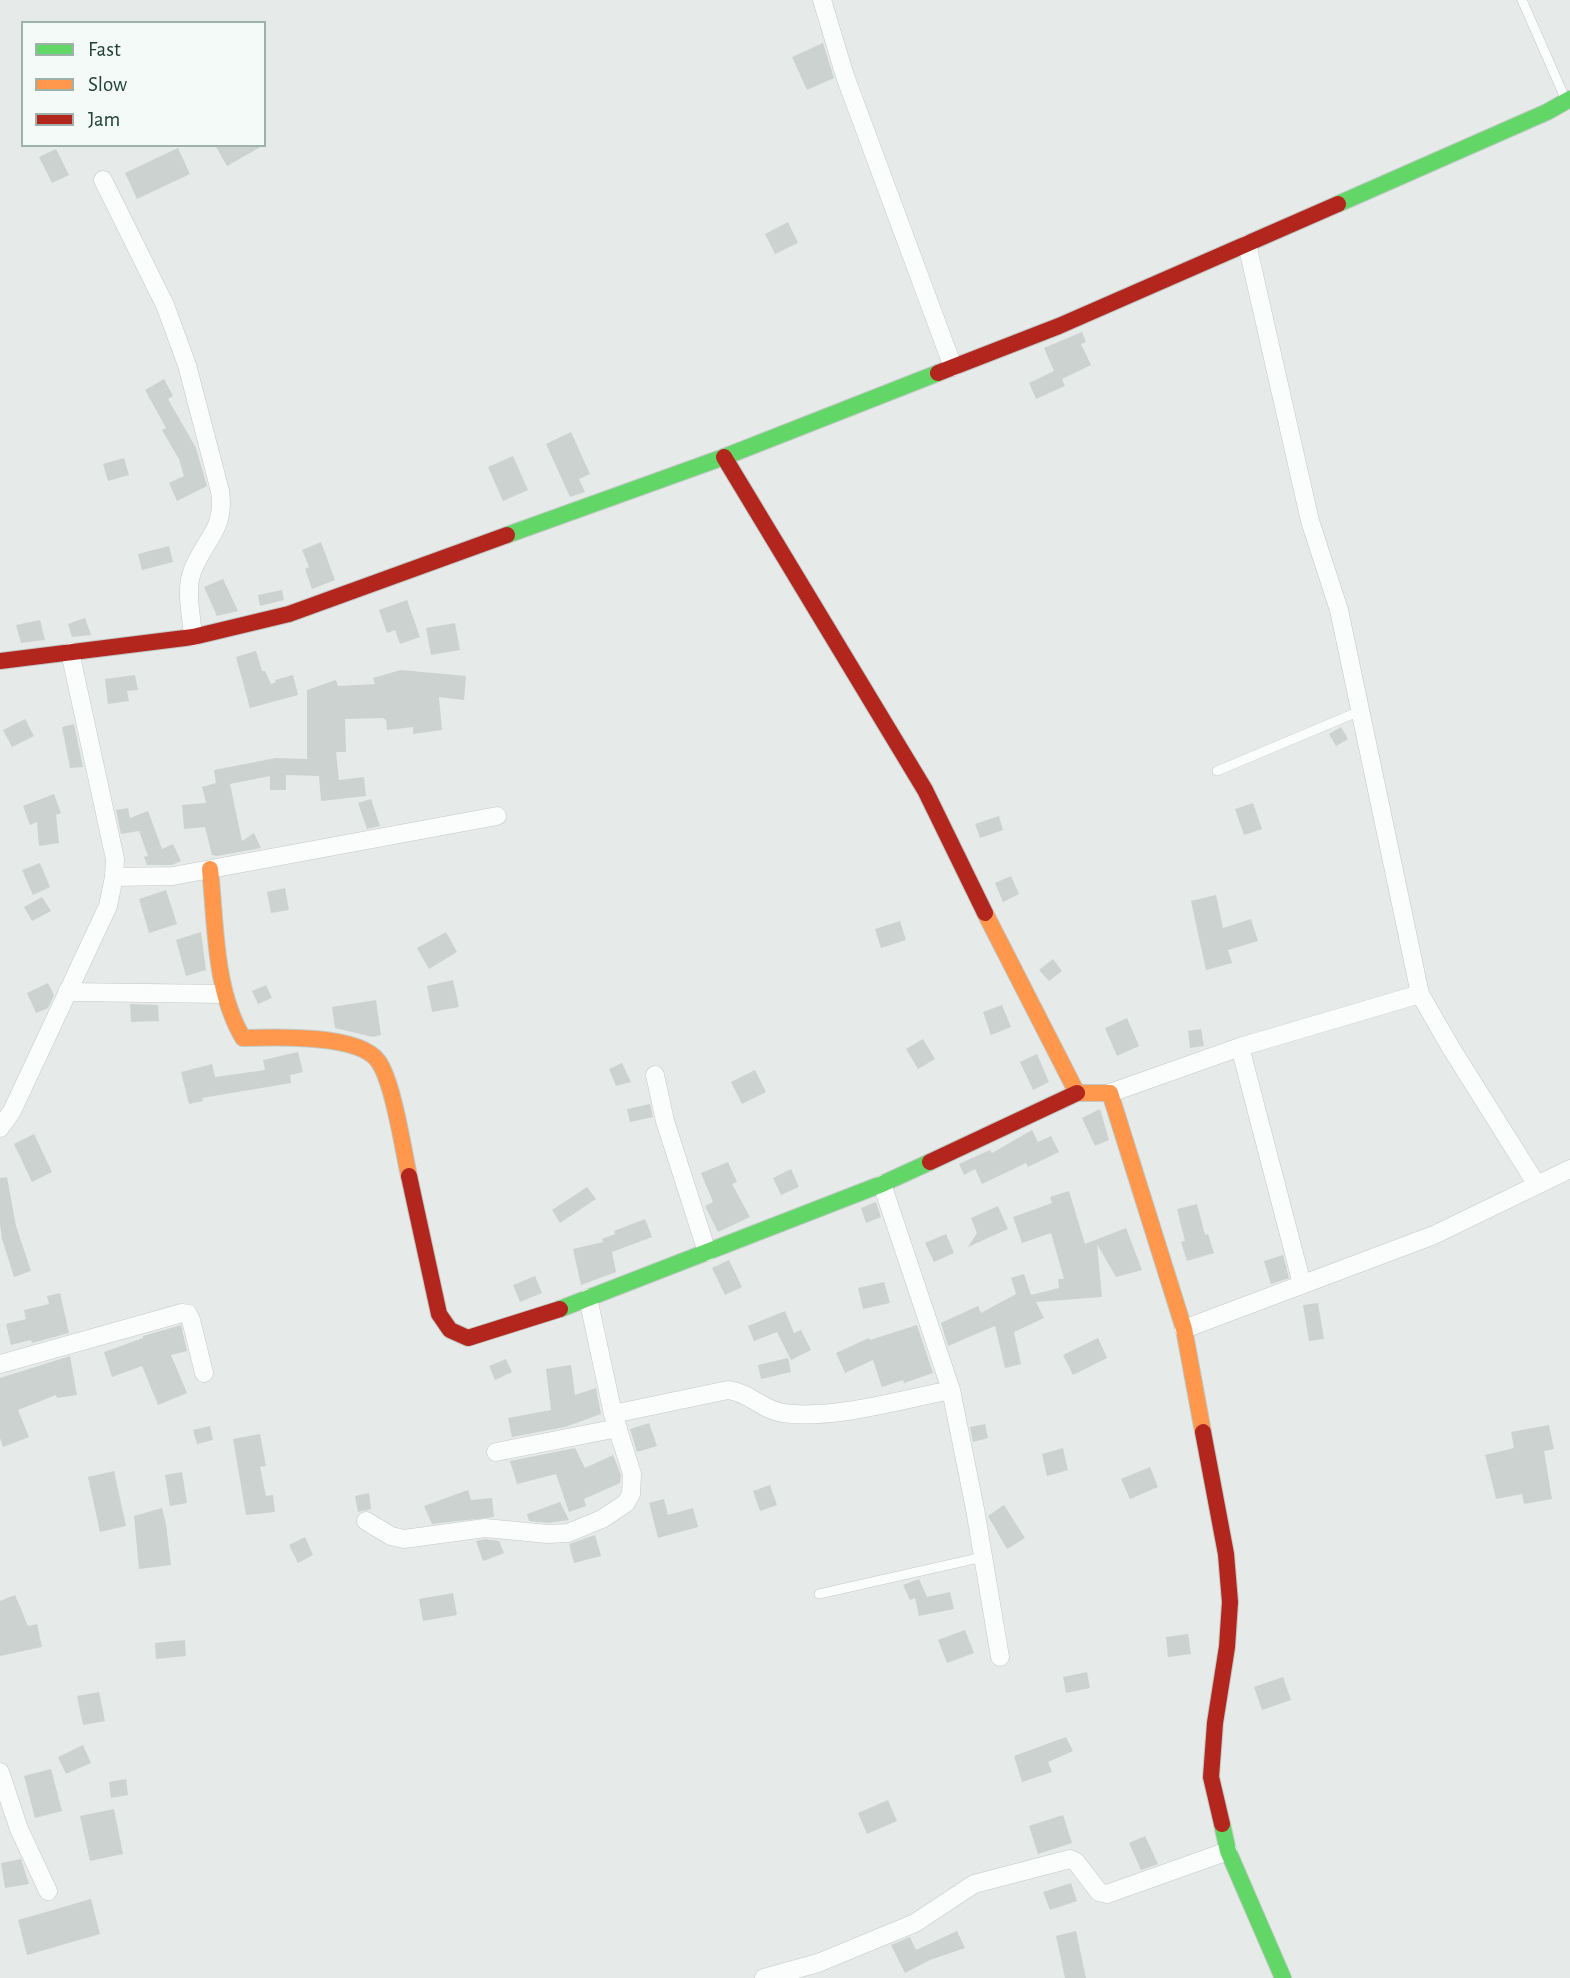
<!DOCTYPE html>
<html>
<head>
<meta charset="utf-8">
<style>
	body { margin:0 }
	#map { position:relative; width:1570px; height:1978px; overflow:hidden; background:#e6ebe9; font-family:"Alegreya Sans",sans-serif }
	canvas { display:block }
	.legend { position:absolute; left:21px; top:21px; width:245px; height:126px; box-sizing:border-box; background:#f4faf7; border:2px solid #a0b0ab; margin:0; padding:9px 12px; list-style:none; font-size:21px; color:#214139 }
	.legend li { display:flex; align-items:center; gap:14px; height:35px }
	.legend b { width:35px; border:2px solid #a0b0ab }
</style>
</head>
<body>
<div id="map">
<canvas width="1570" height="1978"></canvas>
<ul class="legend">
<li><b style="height:9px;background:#63d668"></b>Fast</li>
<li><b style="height:9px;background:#ff974d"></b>Slow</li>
<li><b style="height:9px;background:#b3261e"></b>Jam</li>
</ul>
</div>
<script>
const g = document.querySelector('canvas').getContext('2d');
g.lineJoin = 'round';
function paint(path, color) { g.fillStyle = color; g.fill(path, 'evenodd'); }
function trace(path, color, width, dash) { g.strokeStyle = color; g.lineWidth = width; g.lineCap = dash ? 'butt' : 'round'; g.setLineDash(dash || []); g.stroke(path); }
paint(new Path2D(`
	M823,43l11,35 -27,12 -15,-33z
	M215,145h49l-37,21z
	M178,148l12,26 -53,25 -12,-26z
	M56,149l13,26 -17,8 -13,-26z
	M788,222l10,21 -23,11 -10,-20z
	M1082,332l4,10 -5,2 10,21 -29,14 3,7 -29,13 -7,-16 25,-12 -10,-23z
	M164,379l9,17 -5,3 28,49 11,38 -30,15 -8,-18 15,-7 -5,-17 -17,-29 4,-2 -21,-38z
	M571,432l19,42 -11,5 6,13 -15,5 -24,-53z
	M513,456l15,34 -25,11 -15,-34z
	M124,458l5,17 -21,6 -5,-17z
	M321,542l14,38 -23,9 -7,-20 4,-2 -7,-17z
	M169,546l4,16 -31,8 -4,-16z
	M223,579l15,32 -21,5 -13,-29z
	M282,590l2,10 -24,6 -2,-11z
	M407,600l13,37 -20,7 -5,-14 -8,3 -8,-23z
	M85,618l6,17 -19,2 -4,-13z
	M40,620l5,20 -24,3 -5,-18z
	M455,623l5,27 -29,5 -5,-27z
	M256,651l6,20h3l6,13 5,-2 -1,-2 18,-5 5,20 -48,13 -14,-51z
	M401,670l65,6 -2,24 -25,-3 3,33 -29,4v-7l-26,3 -1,-10 -3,-2 -38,1 1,33h-10l3,28 25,-3 2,19 -45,5 -2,-25 -33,-1v15h-16v-14l-40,8 12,57 12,-8 7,15 -44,8 -5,-1 -7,-28 -21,2 -2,-24 24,-2 -4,-16 14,-4 -2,-13 62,-12 31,1v-69l29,-10 2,6 37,-2 -2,-6z
	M135,675l3,15 -11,1 2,10 -21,3 -3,-25z
	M25,719l9,17 -22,11 -9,-17z
	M74,724l9,43 -13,1 -8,-41z
	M1341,727l7,12 -12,7 -7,-12z
	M54,794l7,19 -5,2 3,28 -20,3 -2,-24 -7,3 -7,-19z
	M371,799l9,27 -13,3 -9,-26z
	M1253,803l9,26 -18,6 -9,-26z
	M128,808l2,10 18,-7 14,38 11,-5 8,17 -9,4h-25l-3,-8 4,-1 -9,-25 -18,3 -5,-24z
	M999,816l4,14 -23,8 -5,-14z
	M40,863l10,24 -17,8 -11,-25z
	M1011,876l8,18 -16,8 -8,-19z
	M285,888l4,22 -18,3 -4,-21z
	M166,890l11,34 -28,9 -10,-34z
	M1216,895l7,33 28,-9 7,22 -30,9 4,13 -26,7 -15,-69z
	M42,897l9,14 -19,10 -8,-14z
	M900,921l6,19 -25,8 -6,-19z
	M201,932l5,38 -20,6 -10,-36z
	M446,932l11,20 -28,17 -12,-21z
	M1053,959l9,12 -13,10 -10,-11z
	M453,980l6,27 -27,5 -5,-26z
	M48,983l6,12 -6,13 -12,5 -9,-20z
	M266,985l6,13 -14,6 -6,-13z
	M376,1000l5,35 -8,2 -38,-9 -3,-21z
	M130,1004l28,1 1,16 -28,1z
	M1002,1005l9,22 -20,8 -8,-23z
	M1127,1018l12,28 -22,10 -12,-28z
	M1201,1029l3,17 -14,2 -2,-17z
	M923,1039l12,20 -17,10 -12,-20z
	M298,1052l5,20 -13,3 1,8 -89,15 1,3 -14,3 -8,-32 31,-8 3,13 50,-7 -2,-10z
	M1037,1054l12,28 -16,8 -13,-28z
	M622,1063l9,19 -15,4 -7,-17z
	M755,1070l11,22 -24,12 -11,-22z
	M650,1104l3,13 -23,5 -3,-13z
	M1100,1109l9,31 -14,6 -13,-28z
	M1032,1130l6,12 13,-6 8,16 -31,15 -2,-4 -44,21 -7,-15 -11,6 -5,-11 31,-14 2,3z
	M34,1134l18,38 -20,10 -18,-38z
	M728,1162l9,20 -5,2 18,33 -32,15 -13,-26 8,-4 -12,-29z
	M791,1169l8,18 -18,8 -8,-17z
	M7,1177l9,49 15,45 -17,6 -12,-38 -2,-15v-46z
	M587,1187l9,12 -36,24 -8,-13z
	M1069,1191l16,53 41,-16 16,42 -26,7 -19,-33 5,53 -66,5 8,16 -30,14 7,32 -16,4 -10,-42 -47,20 -7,-23 37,-17 3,7 35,-19 -5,-16 13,-4 7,21 28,-7 -1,-9h6l-13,-46 -29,10 -9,-26 39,-14 -2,-6z
	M876,1202l5,15 -15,6 -5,-15z
	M1197,1204l8,31 3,-1 6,19 -27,8 -6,-19 4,-1 -8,-32z
	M998,1206l10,23 -40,18 9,-14 -6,-15z
	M645,1219l7,18 -40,15 4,20 -35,13 -8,-36 30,-7 -1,-3 13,-5 -1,-3z
	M946,1234l8,19 -20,9 -9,-19z
	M1283,1255l6,23 -18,6 -7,-23z
	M729,1260l13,27 -17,8 -13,-27z
	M535,1276l7,17 -22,9 -7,-17z
	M884,1282l6,21 -27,6 -5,-21z
	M60,1293l9,40 -37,10 -1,-3 -20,5 -5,-21 20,-5 -2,-9 25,-6 -2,-8z
	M1318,1303l6,36 -15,2 -6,-36z
	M785,1311l9,22 7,-3 10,20 -20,10 -14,-28 -23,9 -6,-15z
	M181,1325l6,26 -16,4 16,38 -29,12 -16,-39 -30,11 -8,-25 39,-14v-2z
	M917,1325l16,48 -29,10 -1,-3 -21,7 -9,-27 -28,13 -9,-20 33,-15 1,2z
	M1098,1338l9,20 -34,17 -10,-20z
	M70,1356l7,39 -20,3 -1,-3 -38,15 11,27 -26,10 -3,-9v-60z
	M788,1358l3,14 -30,7 -3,-14z
	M506,1359l6,13 -17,8 -6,-14z
	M571,1365l4,30 21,-7 5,26 -36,13 -53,10 -4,-19 43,-8 -5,-41z
	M649,1423l8,23 -20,6 -7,-23z
	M985,1424l3,14 -15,4 -3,-15z
	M1549,1425l5,24 -10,2 8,48 -28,5 -2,-10 -26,5 -11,-44 29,-7 -3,-16z
	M210,1426l3,14 -16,4 -4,-14z
	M260,1434l6,32 -6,1 6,29 7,-1 2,17 -29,3 -13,-76z
	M575,1448l10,20 28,-13 8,20 -1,8 -36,16 2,7 -17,6 -13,-38 -39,10 -7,-23z
	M1063,1448l5,22 -21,6 -5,-22z
	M1150,1467l8,20 -28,12 -9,-20z
	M114,1471l12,55 -26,6 -12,-55z
	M182,1472l5,31 -17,3 -5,-31z
	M770,1485l7,20 -17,6 -7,-20z
	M468,1490l3,10 21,-2 2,19 -62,7 -8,-18z
	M369,1493l2,16 -13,3 -3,-16z
	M664,1499l4,16 25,-7 5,19 -40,11 -9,-35z
	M560,1502l9,18 -21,3 -19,-2 -2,-7z
	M1004,1505l21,33 -18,11 -19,-33z
	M162,1508l4,16 5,41 -32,4 -5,-53z
	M595,1535l6,21 -27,7 -5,-19z
	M305,1537l8,18 -15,8 -9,-18z
	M485,1539l14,2 5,12 -21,8 -7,-20z
	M919,1579l8,18 23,-5 4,17 -35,7 -4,-18 -5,2 -7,-15z
	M453,1593l4,22 -34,6 -4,-22z
	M15,1595l13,31 9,-2 5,23 -42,9v-55z
	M965,1630l9,23 -27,10 -9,-23z
	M1188,1634l3,20 -23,3 -2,-20z
	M185,1640l1,16 -30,3 -1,-16z
	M1087,1672l3,16 -24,5 -3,-16z
	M1283,1677l8,23 -29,10 -8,-23z
	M99,1692l6,29 -22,4 -6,-29z
	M1066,1737l7,14 -25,11 4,10 -30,10 -8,-26z
	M83,1745l8,18 -25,11 -8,-17z
	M51,1769l11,42 -27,7 -11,-42z
	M126,1779l2,16 -17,3 -2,-16z
	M888,1800l9,21 -30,13 -9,-21z
	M114,1809l9,45 -33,7 -10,-45z
	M1063,1815l9,28 -34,11 -9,-28z
	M1145,1836l13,28 -17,6 -12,-27z
	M21,1859l8,25 -24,4 -4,-25z
	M1071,1883l6,18 -27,9 -7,-18z
	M91,1899l9,35 -73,21 -9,-35z
	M957,1931l8,17 -35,12 -25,13 -14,-28 19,-8 6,13z
	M1076,1931l10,47h-21l-9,-42z`), '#ccd2d0');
const lane = new Path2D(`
	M1522,0l43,98
	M1217,771l143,-60
	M819,1594l164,-37`);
const street = new Path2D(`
	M822,0l23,76 108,291
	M103,180l62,125 22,60 33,126c6,39 -16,48 -28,81 -7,19 0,46 1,65
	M114,877l59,-1 324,-60
	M67,992l157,2
	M1420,994l31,54 86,137
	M1240,1047l62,237
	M655,1075l10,46 42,131
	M1110,1093l130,-46 180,-53 -81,-384 -29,-89 -63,-277
	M0,1128l12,-17 96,-205 6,-29 1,-18 -45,-207
	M882,1184l69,206 24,119 25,148
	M1184,1329l250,-94 136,-66
	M0,1364l182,-51 6,1 3,6 13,53
	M613,1414l115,-24c21,2 34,20 55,23 50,7 117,-13 168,-23
	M496,1452l122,-24
	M366,1521l25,15 13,3 81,-11 63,6 20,-1 34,-14 24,-16 5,-9 1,-20 -19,-60 -25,-116
	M0,1772l19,57 29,62
	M764,1978l54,-15 97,-40 59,-39 96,-25 6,3 23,30 8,2 121,-43`);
const fast = new Path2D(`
	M1338,204l209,-92 23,-13
	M507,535l217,-78 214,-84
	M560,1309l322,-125 48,-22
	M1222,1824l6,27 55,127`);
const slow = new Path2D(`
	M210,869c6,56 4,120 33,169 31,-1 116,-4 135,23 15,20 25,88 31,115
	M985,913l92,180h33l74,236 19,103`);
const jam = new Path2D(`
	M938,373l121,-47 279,-122
	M724,457l201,333 60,123
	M0,661l193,-24 96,-23 218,-79
	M930,1162l147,-69
	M409,1176l30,138 11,16 18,8 92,-29
	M1203,1432l23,122 4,48 -3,45 -12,76 -4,54 11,47`);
trace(lane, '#c3c8c6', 10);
trace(street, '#c3c8c6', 19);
trace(fast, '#c1c9c6', 18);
trace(slow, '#c1c9c6', 18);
trace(jam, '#c1c9c6', 18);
trace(lane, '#fbfcfc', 9);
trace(street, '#fbfcfc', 18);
trace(fast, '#63d668', 16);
trace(slow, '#ff974d', 16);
trace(jam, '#b3261e', 16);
</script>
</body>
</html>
